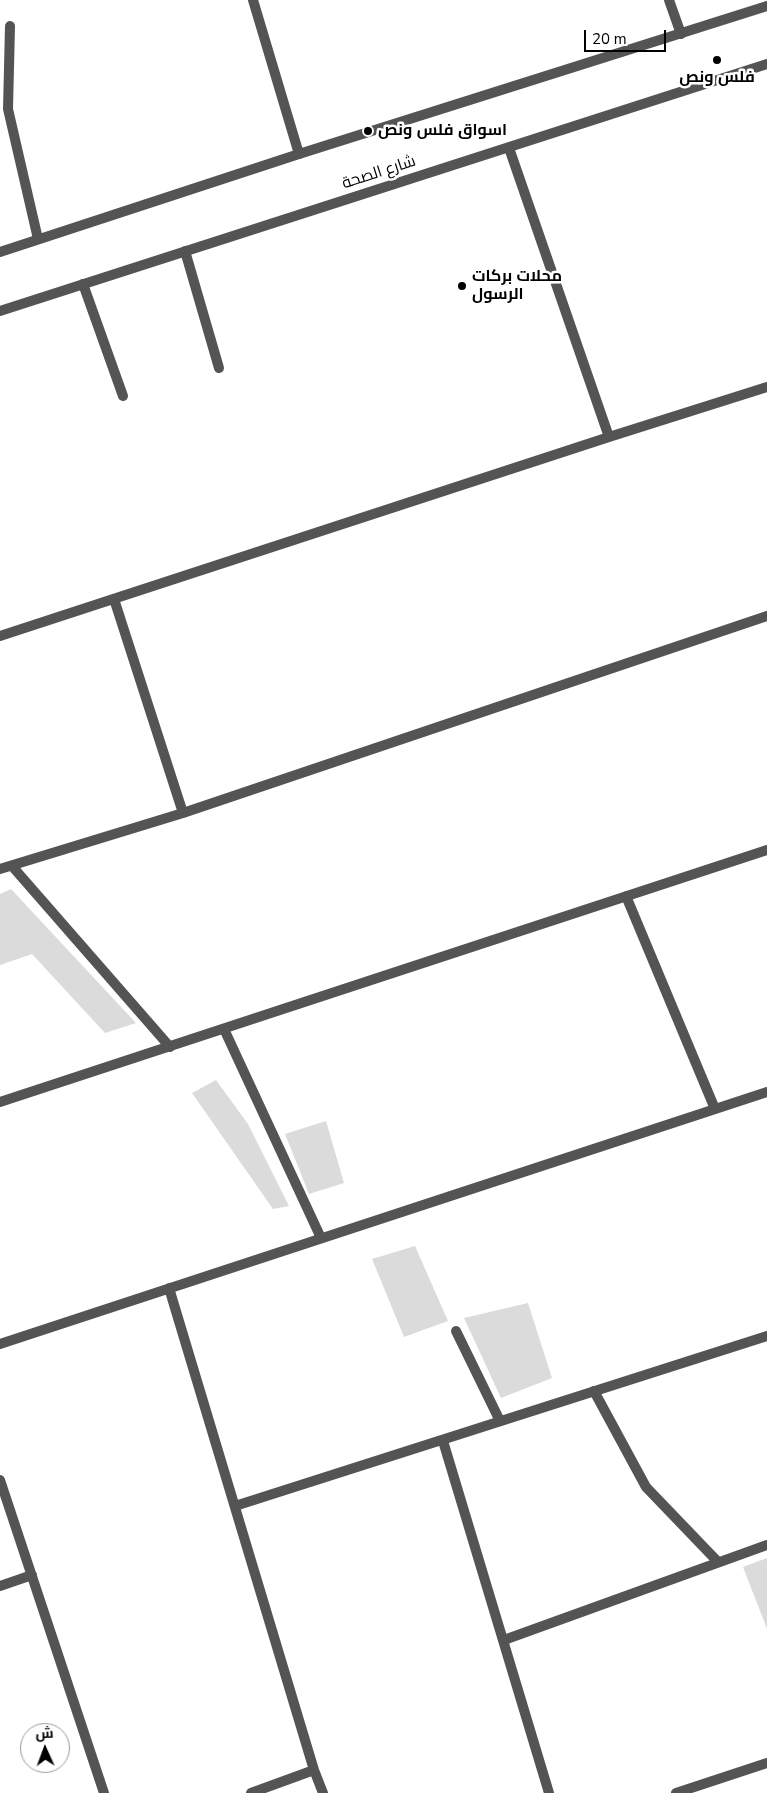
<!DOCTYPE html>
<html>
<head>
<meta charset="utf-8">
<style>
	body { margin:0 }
	#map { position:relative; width:767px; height:1793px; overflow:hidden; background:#fff; font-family:"Nunito Sans",Cairo,sans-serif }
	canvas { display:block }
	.north { position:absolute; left:20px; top:1723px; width:50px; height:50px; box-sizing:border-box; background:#fff; border:1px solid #999; border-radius:50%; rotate:358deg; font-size:14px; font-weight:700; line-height:20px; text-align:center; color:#000 }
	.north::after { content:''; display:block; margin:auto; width:18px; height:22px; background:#000; clip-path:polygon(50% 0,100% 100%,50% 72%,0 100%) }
	.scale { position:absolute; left:584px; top:30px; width:82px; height:22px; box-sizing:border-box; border:2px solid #000; border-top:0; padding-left:6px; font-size:15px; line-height:18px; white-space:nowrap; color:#000; -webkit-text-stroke:4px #fff; paint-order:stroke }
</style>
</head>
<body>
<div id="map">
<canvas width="767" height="1793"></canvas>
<div class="north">ش</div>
<div class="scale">20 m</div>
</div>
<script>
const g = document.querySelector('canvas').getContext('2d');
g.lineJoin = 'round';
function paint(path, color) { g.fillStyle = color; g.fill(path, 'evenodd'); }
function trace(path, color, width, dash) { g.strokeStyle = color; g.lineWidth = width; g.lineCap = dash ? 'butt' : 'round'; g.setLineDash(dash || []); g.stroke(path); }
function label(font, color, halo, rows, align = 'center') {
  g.font = font + ' "Nunito Sans",Cairo,sans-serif'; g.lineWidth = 5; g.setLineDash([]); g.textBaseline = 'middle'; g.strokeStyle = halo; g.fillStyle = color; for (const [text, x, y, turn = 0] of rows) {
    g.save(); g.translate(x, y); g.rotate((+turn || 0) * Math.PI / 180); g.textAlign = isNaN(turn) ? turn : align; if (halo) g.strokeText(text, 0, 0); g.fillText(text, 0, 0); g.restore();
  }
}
paint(new Path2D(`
	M11,889l125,134 -31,10 -73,-79 -32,11v-71z
	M216,1080l32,44 41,82 -16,3 -81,-116z
	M326,1121l18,62 -35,11 -24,-60z
	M415,1246l33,75 -44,16 -32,-78z
	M528,1303l24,75 -51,20 -37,-80z
	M767,1558v71l-24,-62z`), '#dbdbdb');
trace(new Path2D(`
	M10,26l-2,83 30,130
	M185,251l34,117
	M83,284l40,112
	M456,1331l44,90
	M594,1391l52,96 72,75`), '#545454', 10);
trace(new Path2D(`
	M253,0l46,154
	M669,0l12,34
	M509,148l100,289
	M114,599l69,214
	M0,636l609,-199 158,-50
	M12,866l158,181
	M0,869l183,-56 584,-197
	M626,896l89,213
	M224,1029l97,209
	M0,1102l767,-252
	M169,1288l145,482 9,23
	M0,1344l767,-252
	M443,1441l106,352
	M0,1480l104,313
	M235,1506l532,-170
	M0,1586l32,-11
	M504,1640l263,-95
	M251,1793l63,-23
	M676,1793l91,-30`), '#545454', 10);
trace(new Path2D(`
	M0,252l299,-98 468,-148
	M0,311l767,-247`), '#545454', 10);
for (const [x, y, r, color] of [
	[717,60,5,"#000"],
	[368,131,5,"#000"],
	[462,286,5,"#000"]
]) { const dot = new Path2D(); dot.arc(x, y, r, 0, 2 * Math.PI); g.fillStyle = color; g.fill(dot); trace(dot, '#fff', 2); }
label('bold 16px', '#000', '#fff', [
	["فلس ونص",717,78,"center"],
	["اسواق فلس ونص",378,131],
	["محلات بركات",472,277],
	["الرسول",472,295]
], 'left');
label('16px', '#000', '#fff', [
	["شارع الصحة",379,173,-18]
]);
</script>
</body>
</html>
